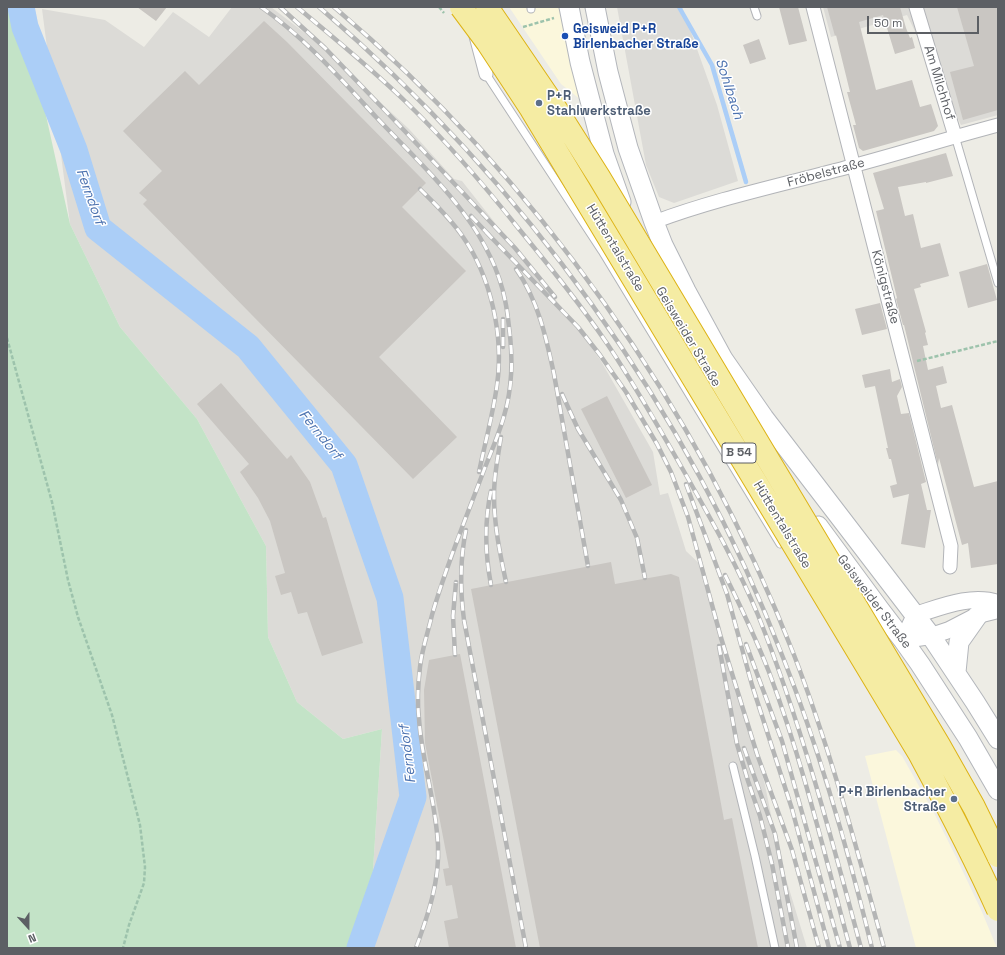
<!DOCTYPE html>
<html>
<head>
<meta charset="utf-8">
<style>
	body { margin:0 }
	#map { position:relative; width:1005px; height:955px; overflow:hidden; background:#edece5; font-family:"Space Grotesk",sans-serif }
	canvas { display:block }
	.frame { position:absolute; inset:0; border:8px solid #5c5f64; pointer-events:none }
	.north { position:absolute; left:8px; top:907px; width:40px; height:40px; -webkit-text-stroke:3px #fff; paint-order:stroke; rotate:159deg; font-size:11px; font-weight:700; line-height:16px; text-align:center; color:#5c5f64 }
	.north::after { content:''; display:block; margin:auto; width:14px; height:18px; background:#5c5f64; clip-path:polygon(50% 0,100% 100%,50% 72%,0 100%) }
	.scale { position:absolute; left:867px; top:16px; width:112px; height:18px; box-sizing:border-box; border:2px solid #5c5f64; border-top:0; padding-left:5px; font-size:12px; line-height:14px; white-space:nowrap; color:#5c5f64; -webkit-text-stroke:3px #fff; paint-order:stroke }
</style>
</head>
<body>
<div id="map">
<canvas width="1005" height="955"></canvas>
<div class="frame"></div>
<div class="north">N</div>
<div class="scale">50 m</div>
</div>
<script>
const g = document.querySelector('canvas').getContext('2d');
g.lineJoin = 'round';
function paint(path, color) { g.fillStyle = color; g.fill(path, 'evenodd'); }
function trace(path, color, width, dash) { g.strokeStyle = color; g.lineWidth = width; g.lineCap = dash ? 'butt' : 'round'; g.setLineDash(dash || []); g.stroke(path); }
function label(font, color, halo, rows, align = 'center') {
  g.font = font + ' "Space Grotesk",sans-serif'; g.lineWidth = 3; g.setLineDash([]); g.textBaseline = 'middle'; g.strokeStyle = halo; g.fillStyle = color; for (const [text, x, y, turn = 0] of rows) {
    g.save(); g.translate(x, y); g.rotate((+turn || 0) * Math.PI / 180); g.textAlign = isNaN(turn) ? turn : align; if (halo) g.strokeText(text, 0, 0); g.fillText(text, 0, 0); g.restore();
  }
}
paint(new Path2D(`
	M509,7h53l19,93 -20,-16z
	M896,750l6,6 31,55 23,46 26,55 15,36h-81l-51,-192z`), '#fbf7dc');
paint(new Path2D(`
	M232,7h39l39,30 99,92 45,50 8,2 108,137 31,43 52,91 7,43 8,-2 18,58 18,17 61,217 15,74 27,89h-457l22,-62 10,-157 -39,10 -46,-37 -29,-65 -2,-91 -69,-127 -77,-92 -50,-103 -28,-215 63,11 39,27 29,-35 36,25z
	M617,7h65l35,98 21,76 -64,22 -15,-6 -13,-32z
	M823,7h175v108l-37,10 -54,-110 -76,22z`), '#dcdbd7');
paint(new Path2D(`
	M7,7h15l48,217 50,103 77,92 69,127 2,91 29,65 46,37 39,-10 -10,157 -22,62h-343z`), '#c3e3c7');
trace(new Path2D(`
	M679,7l33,58 34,117`), '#abcef7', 4.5);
trace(new Path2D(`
	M21,7l4,20 49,123 24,78 150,119 96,118 46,133 23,199 -53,151`), '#abcef7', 27);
paint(new Path2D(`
	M137,7h30l-11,14z
	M779,7h19l9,34 -18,4z
	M827,7h73l6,21 4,10 2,-1 3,11 -20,6 -12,-39 -24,7 17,68 36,-10 8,27 11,-3 7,22 -4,5 -71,20 -4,-3 -6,-23h3l-9,-33h3l-14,-57 -1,1z
	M957,7h41v103l-35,10 -13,-48 24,-6z
	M264,21l23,21 139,141 -24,24 64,64 -87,86 78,80 -44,42 -270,-275 4,-4 -8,-7 23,-22 -39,-40 62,-60 14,14z
	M759,39l7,20 -16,5 -7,-19z
	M946,153l7,23 -27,7v-1l-28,5 7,29 8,-2 8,34 19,-5 9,33 -29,8 1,3 -7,2 12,43 -1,1 3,12 -5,1 5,24 15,-4 4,17 -11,3 5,22 11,-3 22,82 24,-6v83l-27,4 -3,-25 -6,2 -23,-87 -1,7 -34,-140h-1l-7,-26 1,-1 -21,-87 8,-2 -11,-36z
	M987,264l10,36 -29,8 -9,-36z
	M880,303l7,26 -25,6 -7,-26z
	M890,369l2,13 8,-3 2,8 -5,9 4,18 8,-1 17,69 -5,2 6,26h4l-6,38 -24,-4 8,-50 -16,4 -3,-12 7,-2 -6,-25h-2l-3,-11h2l-13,-62 -10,2 -3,-13z
	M221,383l66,76 4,-4 19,27 13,36 3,-1 37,126 -41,13 -15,-44 -9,2 -7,-22 -10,3 -6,-19 10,-3 -15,-52 -12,-23 -18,-26 9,-8 -52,-60z
	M607,396l45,89 -26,13 -45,-89z
	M611,562l4,22 56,-10 8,3 45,243 8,-2 26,130h-218l-69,-359z
	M460,654l56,294h-67l-5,-27 14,-3 -6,-33 -6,1 -3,-17 6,-1 -24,-125 -1,-53 5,-30z`), '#c9c6c2');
const service = new Path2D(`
	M531,7v2
	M754,7l3,9
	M486,74l116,177 178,293
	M955,136l43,147
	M733,766l22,90 20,92`);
const minor = new Path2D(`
	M813,7l138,539 -1,21
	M916,7l39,129
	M476,36l10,38
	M654,222c64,-24 132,-38 198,-56 49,-13 97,-28 146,-41`);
const tertiary = new Path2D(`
	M903,640l12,-25c26,-8 56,-21 83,-12
	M903,640l28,-4 18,-6 29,-15 20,-5`);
const secondary = new Path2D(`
	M569,7l11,55 24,92 17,48
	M595,7l13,65 20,76 26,74 9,23 23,46 37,68 41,59 167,218 44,66 23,37
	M818,526l62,84 23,30 17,24 48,74 30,52
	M956,672l3,-30 19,-27`);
trace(service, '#b2b4b8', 9);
trace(minor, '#b2b4b8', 15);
trace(tertiary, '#b2b4b8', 18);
trace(secondary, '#b3b6bb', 21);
trace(new Path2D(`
	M439,7l5,6
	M523,27l31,-9
	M7,338l45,164 16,78 10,37 34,98 28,110 5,42 -1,16 -15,42 -6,23
	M917,361l81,-20`), '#9dc3ac', 2.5, [4, 2]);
trace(service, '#fff', 7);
trace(minor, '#fff', 13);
trace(tertiary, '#fff', 16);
trace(secondary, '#fff', 19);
const rail = new Path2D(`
	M261,7c43,30 79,71 115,110 50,53 114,108 129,183 2,9 3,18 4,27 4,30 4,59 -5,89 -5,18 -13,36 -20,54 -18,48 -38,96 -52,145 -4,17 -10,34 -12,52 -2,17 -3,35 -1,52 3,43 17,84 19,126 2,35 -10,70 -22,103
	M280,7l45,41 74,77 116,123 40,49
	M297,7c37,31 75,62 110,96 40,39 77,82 112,126 31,38 62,76 89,116 28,42 53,86 78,130 26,46 52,92 72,140 43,108 73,221 103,333
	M319,7c205,176 368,400 465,653 37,94 64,190 88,288
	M334,7c203,172 364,401 460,648 37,96 63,195 90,293
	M420,189c15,15 31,30 43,48 28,40 41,99 34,148 -4,29 -12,58 -18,87
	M471,216l19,20
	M486,232l92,95 22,28 26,37 31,52 14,28 17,45 33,121 36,116 35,96 27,98
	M516,269c22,31 30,68 38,105l34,192
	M503,319v28
	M562,394l16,35 43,71 16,38 8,40
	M501,437c-3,19 -7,38 -7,58 0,30 6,59 12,87
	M686,484l41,110 25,91 40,124 37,139
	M491,491c-7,32 -6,62 0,94
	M466,530c-6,29 -6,60 -2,90l62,328
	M725,575c16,32 31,64 44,97 34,90 56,184 81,276
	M746,644l36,97 58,207
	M719,646l18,98 11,37 12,35 12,48 16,84
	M455,655l-2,-39 3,-34
	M744,748l31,86 22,114`);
trace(rail, '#b4b5b5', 4.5);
trace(rail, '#fff', 3, [9]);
const trunkBridge = new Path2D(`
	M461,7l26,35 44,67 388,644c28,52 55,103 79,157
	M487,7l62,91 50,79 340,568 35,62 24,49`);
trace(trunkBridge, '#ddb315', 24, []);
trace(trunkBridge, '#f5eca3', 22);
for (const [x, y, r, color] of [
	[565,36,4,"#1a4fb4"],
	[539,103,4,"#5c6f8a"],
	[954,799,4,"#5c6f8a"]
]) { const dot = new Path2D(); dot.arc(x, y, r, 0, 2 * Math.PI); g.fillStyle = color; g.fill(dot); trace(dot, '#fff', 1.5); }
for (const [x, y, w] of [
	[739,453,34]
]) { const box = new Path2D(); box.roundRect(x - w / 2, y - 10, w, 20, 3); g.fillStyle = '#fff'; g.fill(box); trace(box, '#5c5f64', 1); }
label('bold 12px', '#5c5f64', null, [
	["B 54",739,453]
]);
label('bold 13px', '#164399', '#fff', [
	["Geisweid P+R",573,29],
	["Birlenbacher Straße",573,44]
], 'left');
label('13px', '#5c5f64', '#fff', [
	["Am Milchhof",939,83,73],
	["Fröbelstraße",826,173,-15],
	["Hüttentalstraße",615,248,59],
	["Königstraße",885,287,75],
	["Geisweider Straße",688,337,59],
	["Hüttentalstraße",782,525,59],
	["Geisweider Straße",874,602,53]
]);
label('bold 13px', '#4e5e75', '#fff', [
	["P+R",547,96],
	["Stahlwerkstraße",547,111],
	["P+R Birlenbacher",946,792,"right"],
	["Straße",946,807,"right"]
], 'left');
label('italic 14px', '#4d73b0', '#fff', [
	["Sohlbach",729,89,72],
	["Ferndorf",90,197,70],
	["Ferndorf",320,435,51],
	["Ferndorf",408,754,-97]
]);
</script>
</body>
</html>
